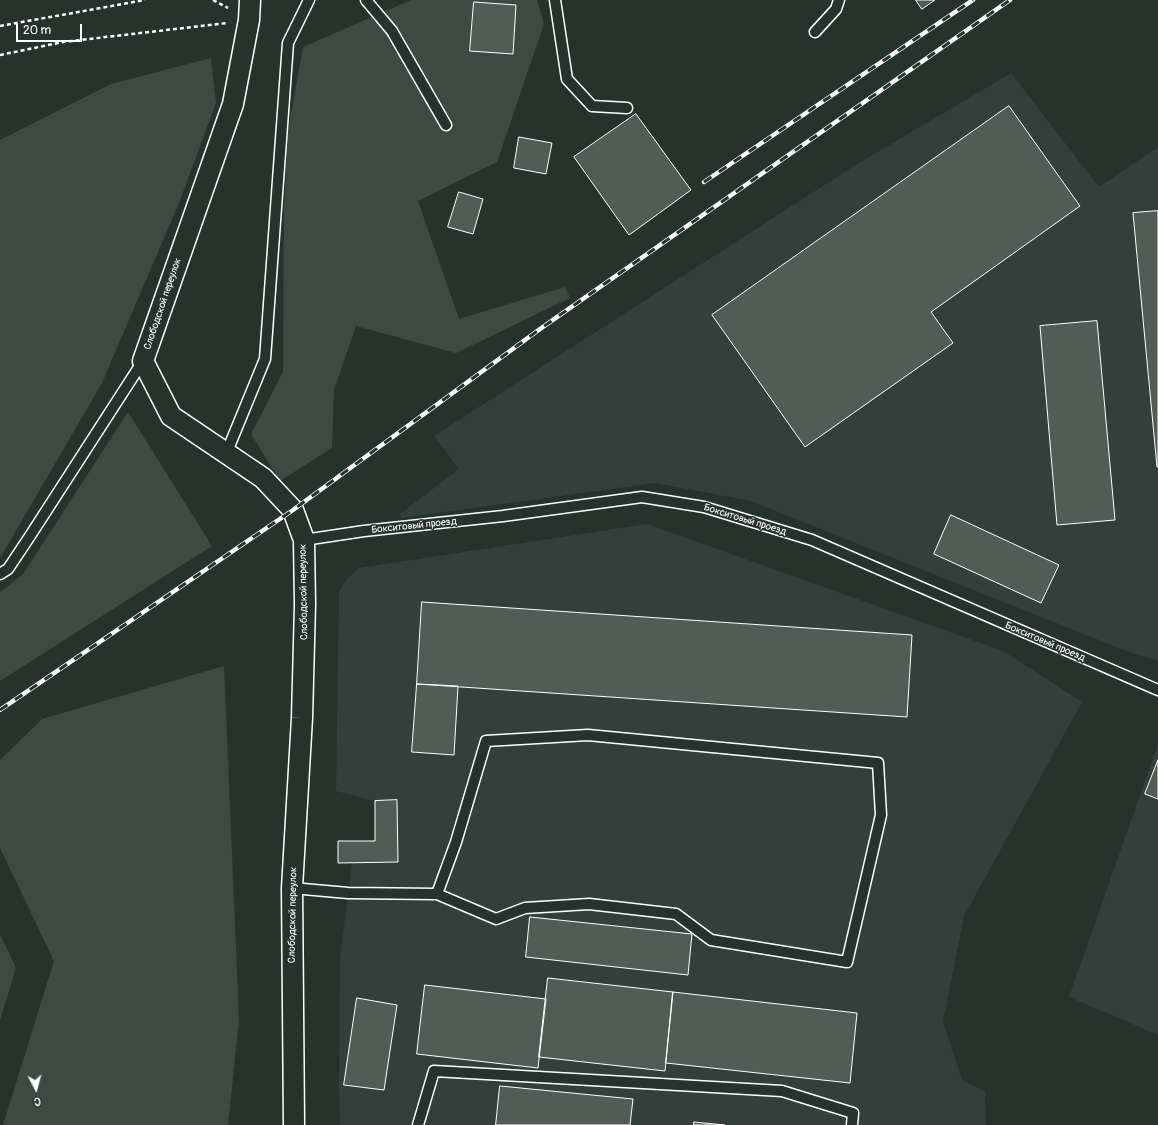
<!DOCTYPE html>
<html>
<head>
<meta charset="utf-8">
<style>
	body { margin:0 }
	#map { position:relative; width:1158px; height:1125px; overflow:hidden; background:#26332d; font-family:Pangolin,sans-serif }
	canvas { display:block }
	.north { position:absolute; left:16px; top:1069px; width:40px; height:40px; -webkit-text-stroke:3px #26332d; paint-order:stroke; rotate:174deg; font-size:11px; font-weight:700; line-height:16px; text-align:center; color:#fff }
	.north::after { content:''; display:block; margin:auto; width:14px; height:18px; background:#fff; clip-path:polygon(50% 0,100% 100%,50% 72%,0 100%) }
	.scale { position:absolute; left:16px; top:24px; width:66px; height:18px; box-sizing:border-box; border:2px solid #fff; border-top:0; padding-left:5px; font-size:12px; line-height:14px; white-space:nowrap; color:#fff; -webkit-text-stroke:3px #26332d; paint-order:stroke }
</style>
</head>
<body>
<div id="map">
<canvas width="1158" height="1125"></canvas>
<div class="north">С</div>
<div class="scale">20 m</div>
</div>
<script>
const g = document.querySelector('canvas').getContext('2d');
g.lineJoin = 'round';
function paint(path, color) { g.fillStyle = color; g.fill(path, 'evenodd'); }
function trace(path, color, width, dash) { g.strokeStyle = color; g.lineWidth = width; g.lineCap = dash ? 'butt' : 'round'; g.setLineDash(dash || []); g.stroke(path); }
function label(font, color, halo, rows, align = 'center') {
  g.font = font + ' Pangolin,sans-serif'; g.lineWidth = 3; g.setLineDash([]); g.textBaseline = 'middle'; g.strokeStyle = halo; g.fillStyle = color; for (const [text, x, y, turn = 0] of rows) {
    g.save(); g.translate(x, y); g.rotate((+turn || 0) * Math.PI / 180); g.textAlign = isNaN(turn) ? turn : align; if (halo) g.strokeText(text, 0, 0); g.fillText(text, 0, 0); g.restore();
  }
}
paint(new Path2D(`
	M1011,73l88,114 59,-40v514l-29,-9 -378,-151 -96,-18 -254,35 -1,-4 59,-45 -25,-33 420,-270z
	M647,524l356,127 79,51 -118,214 -21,106 19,58 23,12 1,33h-646l-1,-43 1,-125 12,-94h-14v-22h37v-40l-39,-10 3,-199 8,-13 12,-11z
	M1158,744v291l-89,-38z`), '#333f3a');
paint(new Path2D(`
	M411,0h126l7,24 -47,138 -79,39 41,118 106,-32 5,11 -114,55 -100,-27 -22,64 -2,58 -52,33 -29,-47 32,-62 1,-166 4,-75 15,-84z
	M211,58l5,45 -37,100 -77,180 -102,175v-418l111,-56z
	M128,412l84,134 -212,135v-89l23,-18z
	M224,666l15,353 -11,106h-225l51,-164 -54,-113v-88l42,-41z
	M0,934l16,34 -16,52z`), '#3e4944');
const building = new Path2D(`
	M916,0h19l-13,9z
	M474,2l42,3 -3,49 -43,-3z
	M1009,106l71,100 -149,106 22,31 -148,104 -93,-132z
	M636,114l55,76 -62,45 -55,-78z
	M519,137l33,6 -6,31 -32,-6z
	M459,192l24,7 -10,35 -25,-7z
	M1158,211v256h-1l-24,-254z
	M1097,321l18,199 -58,5 -17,-199z
	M951,515l108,50 -18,38 -107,-49z
	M422,602l490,33 -5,82 -490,-33z
	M417,684l41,2 -4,69 -42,-3z
	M1158,760v39l-13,-5z
	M397,800l1,62 -60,1v-22h37v-40z
	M530,917l162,17 -4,41 -162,-18z
	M548,978l125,14 -8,79 -126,-14z
	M425,985l121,14 -8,69 -121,-14z
	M673,992l184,21 -7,70 -184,-20z
	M357,998l40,7 -13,85 -40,-5z
	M500,1086l133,13 -3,26h-134z
	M694,1122l31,3h-31z`);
paint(building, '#515c57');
trace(building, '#fff', 1);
const lane = new Path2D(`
	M366,0l26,31 54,94
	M555,0l12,79 25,27 35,2
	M815,32l21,-23 3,-9
	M226,454l39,-95 23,-316 21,-43
	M304,540l60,-9 139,-15 139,-19 62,10 108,33 346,150
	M0,574l8,-5 22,-33 113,-175
	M292,888l56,5 89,1 19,-52 30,-101 102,-6 290,28 3,52 -34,147 -136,-22 -35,-26 -87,-10 -64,4 -29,11 -59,-25
	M418,1125l16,-54 348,20 71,22 -1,12`);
const street = new Path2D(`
	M250,0l-1,20 -16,84 -90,257 28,55 92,62 30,32 11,30 1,65 -3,113 -10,170 2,237`);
trace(lane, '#fff', 13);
trace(street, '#fff', 23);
trace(new Path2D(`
	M213,0l15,8
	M0,26l145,-26
	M0,55l63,-13 164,-19`), '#fff', 2.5, [4, 3]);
trace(lane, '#26332d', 10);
trace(street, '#26332d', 20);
const rail = new Path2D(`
	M704,182l269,-182
	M0,710l293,-200 247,-181 470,-329`);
trace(rail, '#fff', 4.5);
trace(rail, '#26332d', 3, [9]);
label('10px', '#fff', '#26332d', [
	["Слободской переулок",163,304,-71],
	["Бокситовый проезд",745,520,17],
	["Бокситовый проезд",414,526,-6],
	["Слободской переулок",304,592,-91],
	["Бокситовый проезд",1045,642,23],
	["Слободской переулок",293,915,-89]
]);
</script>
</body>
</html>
